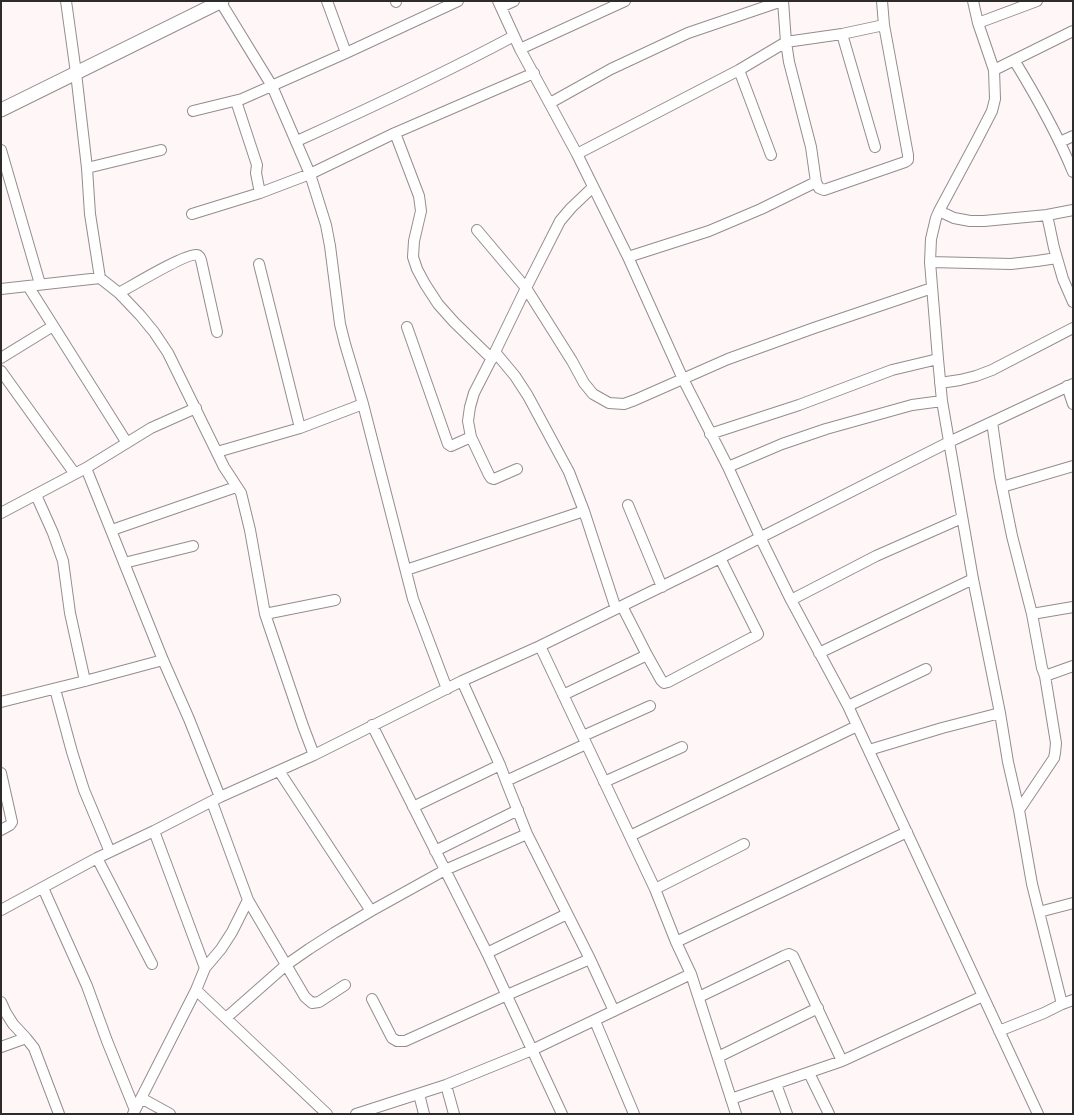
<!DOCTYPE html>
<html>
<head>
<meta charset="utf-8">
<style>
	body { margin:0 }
	#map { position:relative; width:1074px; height:1115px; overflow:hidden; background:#fef6f7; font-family:"Fira Sans",sans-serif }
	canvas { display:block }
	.frame { position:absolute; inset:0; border:2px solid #2e2b2b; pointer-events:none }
</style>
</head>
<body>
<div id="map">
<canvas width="1074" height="1115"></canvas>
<div class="frame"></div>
</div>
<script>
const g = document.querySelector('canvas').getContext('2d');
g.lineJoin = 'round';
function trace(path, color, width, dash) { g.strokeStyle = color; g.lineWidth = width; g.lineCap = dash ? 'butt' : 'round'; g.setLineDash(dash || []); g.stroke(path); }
const minor = new Path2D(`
	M66,1l10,72 11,95 3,46 10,64
	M220,1l52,85 38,88 16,51 4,21 10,78 5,20 18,60 50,195 34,90
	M327,1l19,52
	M396,1v1
	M498,1l22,48 57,105 51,103 55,122 45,88 32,70 31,63 57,106 190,408
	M783,1l3,41 3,20 22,85 5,35 3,6 5,2 81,-28 3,-2v-5l-24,-130 -2,-24
	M973,1l5,22 16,47 1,29 -3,12 -16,31 -37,69 -3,7 -5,21 -1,23 8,97 4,42 31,178 27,134 8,49 11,48 13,74 30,120 -18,9 -45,18
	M501,7l13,-6
	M978,23l59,-22
	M842,34l33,113
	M520,49l105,-48
	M1014,60c22,36 43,73 59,112
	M739,70l32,85
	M994,70l79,-39
	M236,101l21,64 -1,8 4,20
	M550,103l61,-34 77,-36 94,-32
	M193,111l49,-12 104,-46 112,-52
	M395,133l24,63 2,15 -7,30 -1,16 4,12 8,15 13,20 16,18 38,37
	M297,141c73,-33 146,-67 217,-105
	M1060,142l13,-6
	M1,150l39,134
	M577,154l162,-84 47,-28 56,-8 42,-9
	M87,168l74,-18
	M939,211l15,7 16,3h14l63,-6 26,-5
	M192,214l68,-21 50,-19 85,-41 139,-60
	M1047,215l7,33 9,31 10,23
	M477,230l49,58 46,73 12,22 9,11 16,9 15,1 11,-4 93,-41 86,-31 118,-40
	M628,257l81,-26 52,-22 55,-27
	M930,262l81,2 26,-3 20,-3
	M259,264l41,164
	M28,286l99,157
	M1,289l99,-11 19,15 21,22 14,17 14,21 56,114 17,26 9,37 15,84 38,112 11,29
	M119,293c11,-6 69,-41 78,-38 3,1 3,3 4,5l16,72
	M407,327l41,117 3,2 20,-9
	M495,352l20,24 13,20 41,76 15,39 32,98
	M1,358l52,-32
	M1,371l74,103
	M940,383l20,-3 16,-4 16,-6 81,-42
	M1067,386l6,18
	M992,422l8,55 12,59 20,78 10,54 3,8 28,-10
	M710,434l89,-29 93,-35 46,-11
	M217,452l83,-24 63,-24
	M728,467l54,-23 44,-15 86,-24 30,-4
	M86,468l77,192 26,59 31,78
	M517,469l-23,10 -3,-1 -2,-3 -18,-38 -3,-16 2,-14 4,-14 21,-41 31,-64 34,-67 11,-13 22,-21
	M1002,487l71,-21
	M36,495l17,38 10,28 7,52 15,68
	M628,505l34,82
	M1,513l85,-45 65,-40 45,-20
	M112,530l124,-43
	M124,563l69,-17
	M406,570l178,-59
	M791,600l85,-44 86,-38
	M622,606l25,49 14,25 3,3 4,-1 89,-47 1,-1 -38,-76
	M265,614l70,-14
	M1032,614l41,-7
	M540,646l115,243 21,53 15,32 45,140
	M819,653l154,-74
	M462,681l38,84 6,16 21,53 63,125 24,52
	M55,689l17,63 12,38 26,62
	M563,695l84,-40
	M1,702l84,-21 78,-21
	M848,706l78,-37
	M372,725l115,228 75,161
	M583,736l67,-30
	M869,750l73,-22 58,-15
	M279,771l92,140
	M1,773l11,49 -2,3 -9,5
	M506,781l80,-37
	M604,782l78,-35
	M212,802l36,98 57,97 7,6 7,-1 26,-17
	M413,807l87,-42
	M1019,810l35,-52 1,-5 1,-10 -11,-67
	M630,836l227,-110
	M435,851l83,-41
	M97,858l55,106
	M43,888l44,98 20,55 28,69
	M655,889l89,-45
	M1,910l96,-52 57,-27 66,-34 94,-42 148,-74 78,-35 180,-88 229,-116 124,-58
	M1039,912l34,-9
	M676,942l231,-110
	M487,953l80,-39
	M205,968l16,-19 11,-17 16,-32
	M196,990l131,124
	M699,997l85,-41 5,-2 4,2 49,105
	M372,999l20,39 5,3h8l102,-46 83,-36
	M1,1002l5,11 7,11 13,14 8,10 25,66
	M1062,1004l11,-4
	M226,1018l60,-53 23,-16 25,-16 37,-22 74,-41 82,-36
	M595,1021l39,93
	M1,1047l25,-9
	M718,1057l100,-49
	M809,1073l20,41
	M776,1084l11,30
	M446,1085l8,29
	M419,1094l5,20
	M141,1098l29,16
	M731,1099l111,-38 141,-65
	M133,1114l63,-124 9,-22 -51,-137
	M356,1114l90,-29 86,-35 159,-76`);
const tertiary = new Path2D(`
	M1,110l221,-109`);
trace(minor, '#948d8d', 12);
trace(tertiary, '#948d8d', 15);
trace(minor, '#fff', 10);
trace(tertiary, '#fff', 13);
</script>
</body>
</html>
